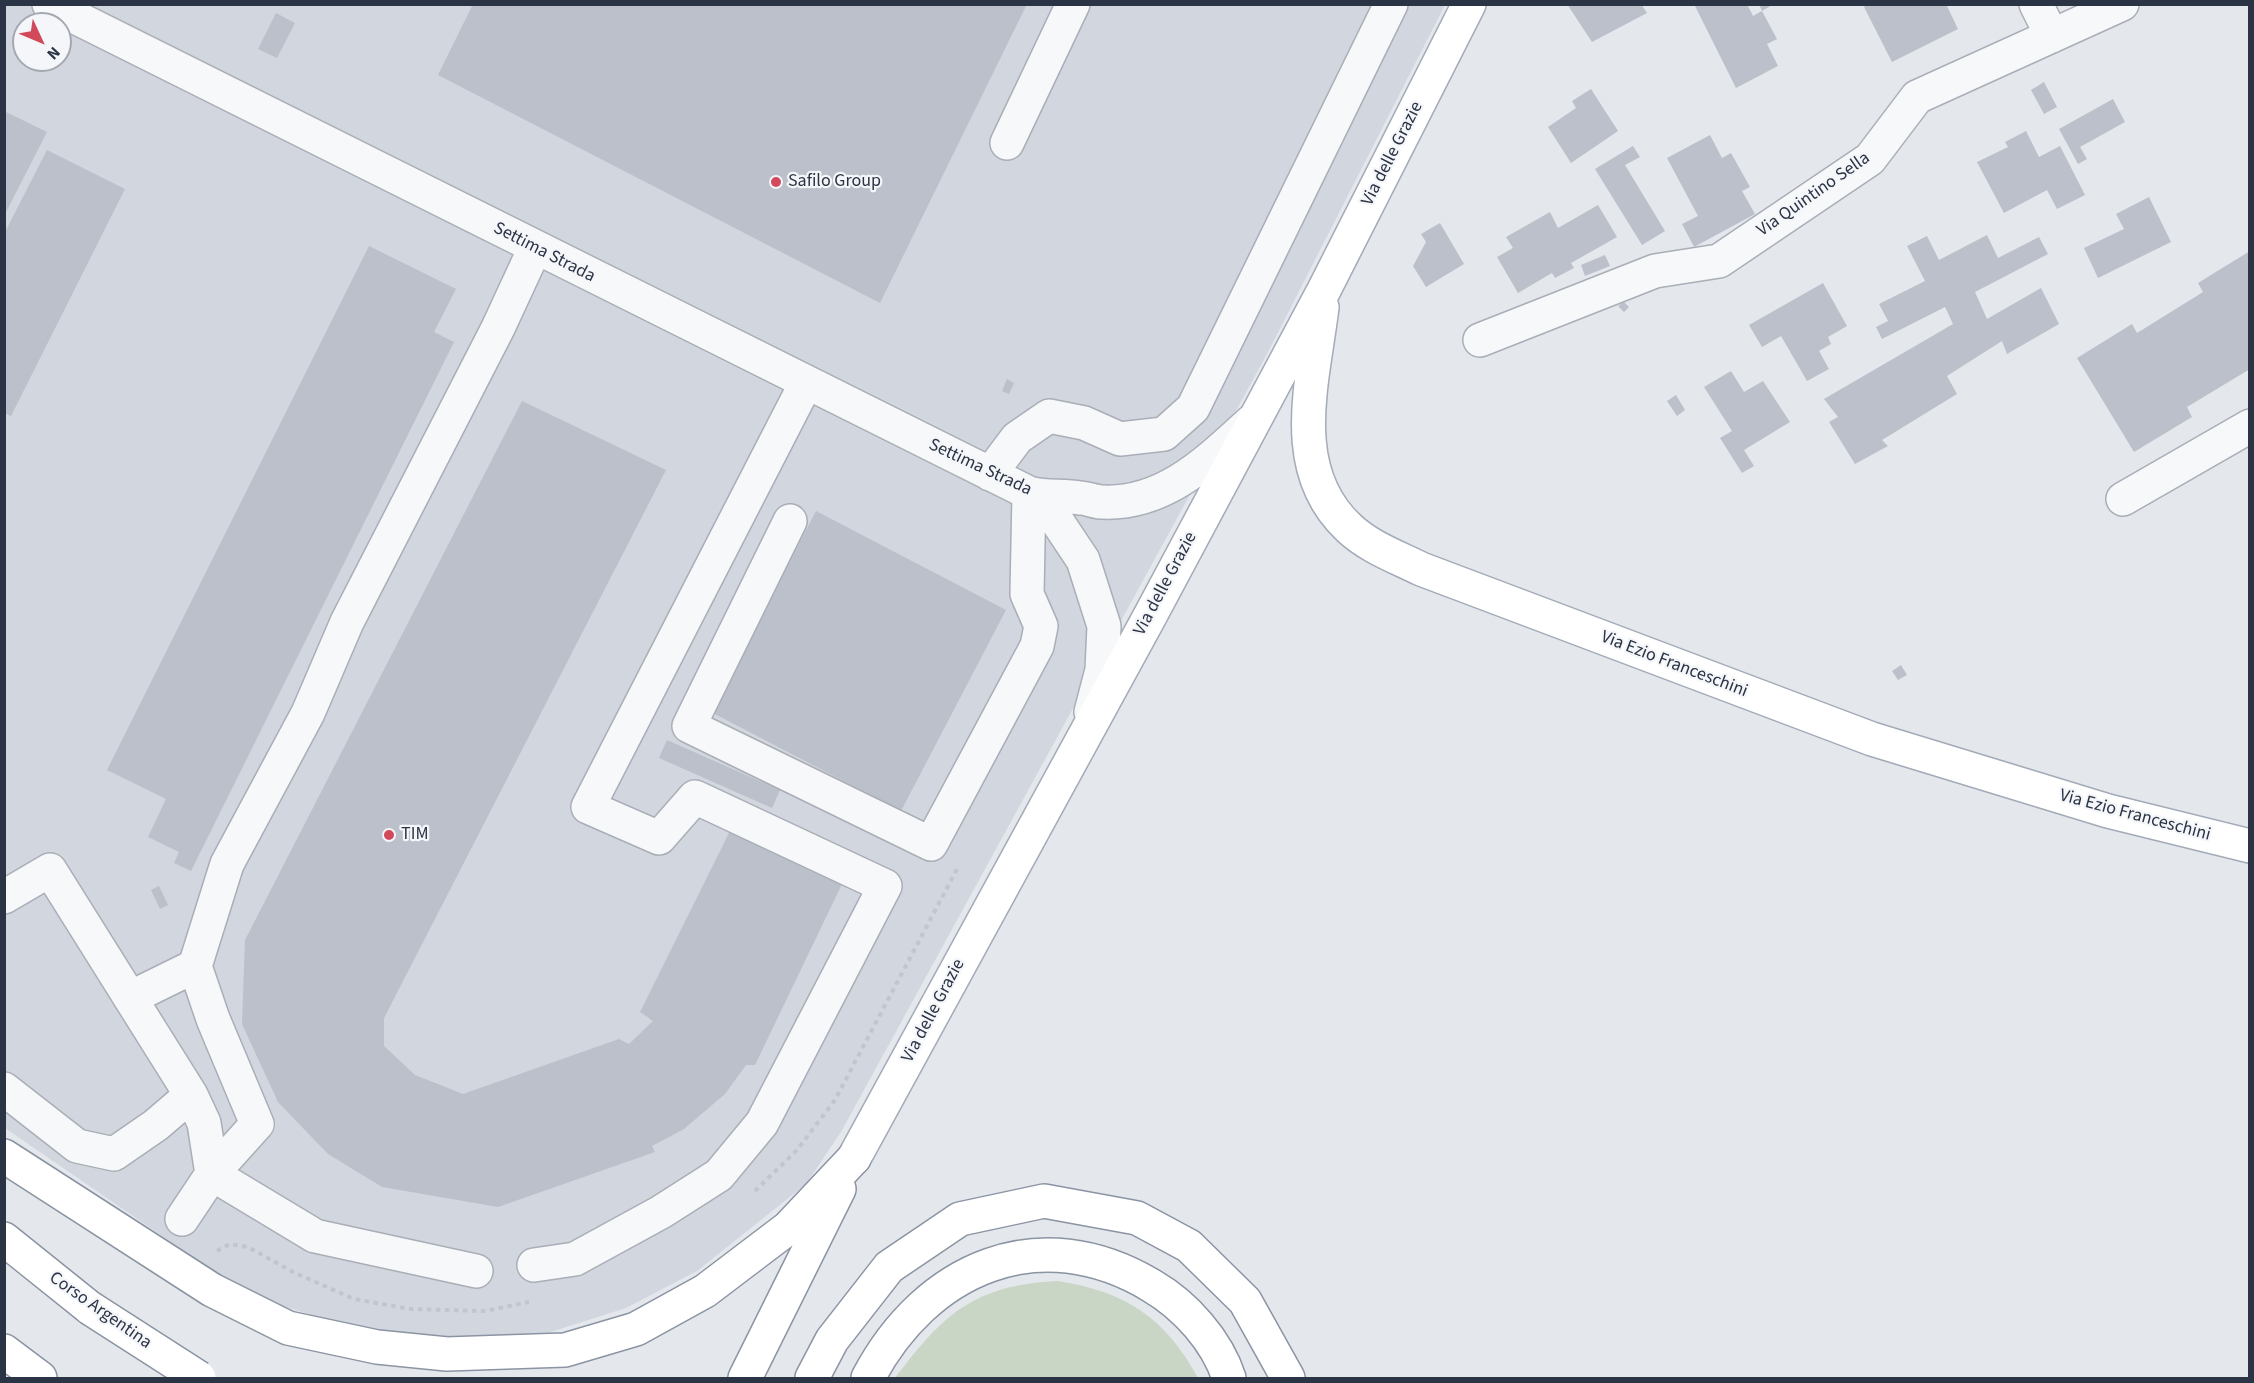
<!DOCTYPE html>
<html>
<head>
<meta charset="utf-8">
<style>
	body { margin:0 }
	#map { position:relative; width:2254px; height:1383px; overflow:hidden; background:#e4e7ec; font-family:"Source Sans 3",sans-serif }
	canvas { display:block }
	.frame { position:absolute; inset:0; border:6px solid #2b3445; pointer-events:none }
	.north { position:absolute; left:12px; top:12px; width:60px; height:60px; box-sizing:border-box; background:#f4f6f9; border:2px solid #a4a8b1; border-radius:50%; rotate:134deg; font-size:16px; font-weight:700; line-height:24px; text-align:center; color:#2b3445 }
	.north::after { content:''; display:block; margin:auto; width:21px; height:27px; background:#d1495b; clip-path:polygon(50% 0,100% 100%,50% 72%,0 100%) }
</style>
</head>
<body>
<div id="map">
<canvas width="2254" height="1383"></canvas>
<div class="frame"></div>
<div class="north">N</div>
</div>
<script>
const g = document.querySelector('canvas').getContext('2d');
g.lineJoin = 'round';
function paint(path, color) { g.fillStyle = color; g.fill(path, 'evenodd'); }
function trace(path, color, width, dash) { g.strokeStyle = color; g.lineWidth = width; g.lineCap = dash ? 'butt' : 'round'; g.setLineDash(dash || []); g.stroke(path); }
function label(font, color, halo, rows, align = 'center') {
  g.font = font + ' "Source Sans 3",sans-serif'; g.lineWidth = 4.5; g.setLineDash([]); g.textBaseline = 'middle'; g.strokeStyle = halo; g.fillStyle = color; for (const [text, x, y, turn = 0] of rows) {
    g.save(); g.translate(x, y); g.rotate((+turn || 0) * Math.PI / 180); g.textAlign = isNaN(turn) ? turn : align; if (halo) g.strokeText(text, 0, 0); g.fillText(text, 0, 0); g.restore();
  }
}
paint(new Path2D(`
	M4,5h1441l-178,349 -426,778 -35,52 -109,87 -71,37 -110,35 -160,-14 -108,-34 -243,-167zM24,24h36v36h-36z`), '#d2d6de');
paint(new Path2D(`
	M1058,1281c69,11 107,37 140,97h-303c48,-64 79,-93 163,-97z`), '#c9d6c5');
paint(new Path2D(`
	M473,4h554l-147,299 -442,-228z
	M1567,4h74l6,9 -55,29z
	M1694,4h53l6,12 9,-5 15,28 -10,5 11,22 -42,22z
	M1759,4h15l-12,7z
	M1869,4h77l12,25 -66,33 -28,-55z
	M276,13l19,10 -18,35 -19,-9z
	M2044,82l13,25 -13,7 -13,-24z
	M1591,89l27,42 -47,32 -23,-36 28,-19 -4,-7z
	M2113,99l12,23 -45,25 7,12 -9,5 -19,-35z
	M4,111l43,21 -43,84z
	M2026,131l13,26 21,-11 25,49 -28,14 -10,-19 -43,23 -27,-51 31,-15 -3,-5z
	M1710,135l12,23 9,-5 19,34 -8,4 13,23 -61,33 -12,-23 16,-8 -31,-58z
	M1633,146l7,11 -15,8 40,66 -23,14 -47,-76z
	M47,150l78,39 -114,227 -7,-3v-179z
	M2149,197l22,45 -73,36 -14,-30 40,-19 -8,-15z
	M1598,205l19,32 -46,26 3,5 -19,10 -3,-5 -34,20 -21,-36 16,-9 -7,-11 44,-25 8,16z
	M1440,223l24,41 -38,23 -13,-21 13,-24 -5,-8z
	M1987,235l11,23 41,-21 9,17 -73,38 12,27 54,-31 18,36 -52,30 -5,-13 -55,35 10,18 -75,46 6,6 -33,18 -26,-42 9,-5 -14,-18 129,-75 -8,-17 -63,32 -6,-12 12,-6 -9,-17 46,-23 -18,-35 20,-10 12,24z
	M369,246l87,43 -22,43 20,10 -263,529 -17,-8 5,-11 -31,-15 18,-38 -59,-29z
	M2250,251v118l-63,38 5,10 -58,35 -57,-94 55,-34 5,9 66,-41 -5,-9z
	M1605,255l5,11 -25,10 -4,-11z
	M1823,283l24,43 -19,11 3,7 -12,7 10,18 -22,12 -26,-45 -19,11 -13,-22z
	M1624,302l5,5 -5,5 -6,-6z
	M1731,371l13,21 19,-11 27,41 -46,28 10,16 -12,7 -22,-35 12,-7 -28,-44z
	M1007,379l7,4 -5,11 -7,-3z
	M1676,395l9,15 -8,6 -10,-15z
	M522,401l144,69 -282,548v28l31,29 48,19 156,-55 10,5 24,-23 -13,-9 91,-183 111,55 -87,181h-9l-21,29 -41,35 -32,17 3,6 -157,55 -116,-20 -54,-33 -50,-52 -36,-78 3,-84z
	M816,511l190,99 -105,201 -190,-99z
	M1901,665l6,10 -9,5 -6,-9z
	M667,740l113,50 -8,18 -113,-50z
	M159,886l9,19 -8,4 -9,-19z`), '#bbc0ca');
const minor = new Path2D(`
	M49,4l980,489c17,5 33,2 51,5 7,0 15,4 22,4 63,3 107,-42 150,-81
	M2036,4l16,32
	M1007,143l66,-139
	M1480,340l175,-69 64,-10 151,-102 47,-62 205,-93
	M990,474l27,-36 32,-22 35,7 36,16 44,-5 29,-26 198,-404
	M1041,497l42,63 21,66 -2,44 -11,42
	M2123,499l127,-73
	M790,521l-101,205 242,118 106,-198 4,-20 -14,-32 2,-101
	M4,897l46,-27 141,225 13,28 8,51
	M130,998l65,-32
	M4,1089l73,57 37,8 42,-29 35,-30
	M212,1174l45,-50 -44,-105 -18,-53 32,-102 81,-151 39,-91 151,-294 37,-80
	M182,1219l30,-45 103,62 161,35
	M534,1265l41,-6 86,-47 58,-37 43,-52 123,-237 -190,-89 -36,41 -71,-31 218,-424`);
const major = new Path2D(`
	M1322,307c-9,75 -36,162 27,221 20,19 48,29 72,41l451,170 236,72 142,35
	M854,1158l296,-542 174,-326 145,-286`);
const highway = new Path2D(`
	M4,1156l208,134 76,38 89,19 70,7 118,-4 71,-21 69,-38 83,-63 66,-70
	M4,1239l86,69
	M4,1351l36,27
	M745,1378l94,-189
	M812,1378l20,-38 57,-73 71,-48 84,-18 93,17 52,28 56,55 43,77
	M868,1378c58,-110 171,-160 284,-92 34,20 65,55 77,92`);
trace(minor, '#a9aeb7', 36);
trace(major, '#a3abb8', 36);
trace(highway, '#8b94a3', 36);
trace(new Path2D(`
	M755,1191l42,-41 38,-50 122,-231
	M217,1251l13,-7 18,3 45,25 61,27 56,10 75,2 44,-9`), '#c2c5cb', 4, [4.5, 4.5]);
trace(minor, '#f7f8fa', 33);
trace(major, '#fff', 33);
trace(highway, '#fff', 33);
const highwayBridge = new Path2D(`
	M90,1308l109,70`);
trace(highwayBridge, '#8b94a3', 36, []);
trace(highwayBridge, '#fff', 33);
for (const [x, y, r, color] of [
	[776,182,6,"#d1495b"],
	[389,835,6,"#d1495b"]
]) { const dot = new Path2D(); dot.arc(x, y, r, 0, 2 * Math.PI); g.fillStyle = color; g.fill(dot); trace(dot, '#f4f6f9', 2); }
label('18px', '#2b3445', '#f4f6f9', [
	["Via delle Grazie",1393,154,-63],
	["Via Quintino Sella",1814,195,-35],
	["Settima Strada",544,253,27],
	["Settima Strada",980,468,25],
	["Via delle Grazie",1166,584,-62],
	["Via Ezio Franceschini",1674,665,21],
	["Via Ezio Franceschini",2135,816,15],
	["Via delle Grazie",934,1011,-62],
	["Corso Argentina",100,1311,35]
]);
label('18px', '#2b3445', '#f4f6f9', [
	["Safilo Group",788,182],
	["TIM",401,835]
], 'left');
</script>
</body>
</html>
